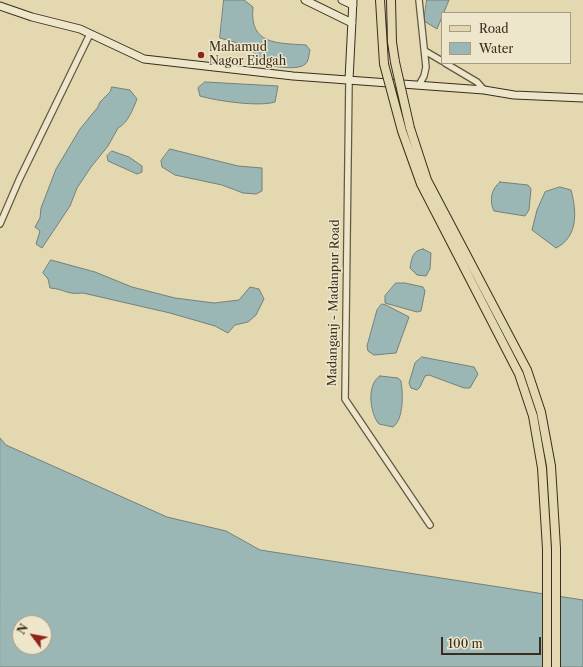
<!DOCTYPE html>
<html>
<head>
<meta charset="utf-8">
<style>
	body { margin:0 }
	#map { position:relative; width:583px; height:667px; overflow:hidden; background:#e3d8af; font-family:"Libre Caslon Text",serif }
	canvas { display:block }
	.legend { position:absolute; left:441px; top:12px; width:130px; height:52px; box-sizing:border-box; background:#ede6cb; border:1px solid #a69c85; margin:0; padding:5px 7px; list-style:none; font-size:12px; color:#3b2d1d }
	.legend li { display:flex; align-items:center; gap:8px; height:20px }
	.legend b { width:20px; border:1px solid #a69c85 }
	.north { position:absolute; left:12px; top:615px; width:40px; height:40px; box-sizing:border-box; background:#ede6cb; border:1px solid #a69c85; border-radius:50%; rotate:302deg; font-size:11px; font-weight:700; line-height:16px; text-align:center; color:#3b2d1d }
	.north::after { content:''; display:block; margin:auto; width:14px; height:18px; background:#8f2418; clip-path:polygon(50% 0,100% 100%,50% 72%,0 100%) }
	.scale { position:absolute; left:441px; top:637px; width:100px; height:18px; box-sizing:border-box; border:2px solid #3b2d1d; border-top:0; padding-left:5px; font-size:12px; line-height:14px; white-space:nowrap; color:#3b2d1d; -webkit-text-stroke:3px #ede6cb; paint-order:stroke }
</style>
</head>
<body>
<div id="map">
<canvas width="583" height="667"></canvas>
<ul class="legend">
<li><b style="height:5px;background:#e3d8af"></b>Road</li>
<li><b style="height:11px;background:#9ab7b6"></b>Water</li>
</ul>
<div class="north">N</div>
<div class="scale">100 m</div>
</div>
<script>
const g = document.querySelector('canvas').getContext('2d');
g.lineJoin = 'round';
function paint(path, color) { g.fillStyle = color; g.fill(path, 'evenodd'); }
function trace(path, color, width, dash) { g.strokeStyle = color; g.lineWidth = width; g.lineCap = dash ? 'butt' : 'round'; g.setLineDash(dash || []); g.stroke(path); }
function label(font, color, halo, rows, align = 'center') {
  g.font = font + ' "Libre Caslon Text",serif'; g.lineWidth = 3; g.setLineDash([]); g.textBaseline = 'middle'; g.strokeStyle = halo; g.fillStyle = color; for (const [text, x, y, turn = 0] of rows) {
    g.save(); g.translate(x, y); g.rotate((+turn || 0) * Math.PI / 180); g.textAlign = isNaN(turn) ? turn : align; if (halo) g.strokeText(text, 0, 0); g.fillText(text, 0, 0); g.restore();
  }
}
const water = new Path2D(`
	M224,0h20l9,7c-4,38 24,36 53,38l4,5c-1,3 -1,9 -3,12 -6,11 -40,3 -50,1l-5,-16 -32,-9z
	M427,0h22l-12,29 -13,-8z
	M205,82l73,4 -3,16c-16,5 -58,-1 -75,-6l-2,-8z
	M112,87l18,3 7,9c-4,10 -9,24 -19,29l-10,18 -17,21 -14,21 -7,18 -28,42 -6,-4 4,-13 -5,-4 5,-9 1,-10 15,-39 24,-40 18,-22 2,-5 10,-10z
	M170,149l68,17 24,2v23l-6,3 -13,-1 -21,-8 -47,-10 -13,-8 -1,-6z
	M112,151l17,6 13,9v6l-5,2 -29,-13 -1,-5z
	M500,182l28,3 3,4 -2,21 -4,6 -31,-5c-5,-10 -3,-22 6,-29z
	M560,187l11,3c6,22 7,47 -15,58l-24,-18 5,-20 8,-18z
	M423,249l8,4 -1,16 -4,7 -9,-1 -7,-7c2,-10 2,-17 13,-19z
	M51,260l44,12 37,15 43,11 39,5 25,-3 11,-13 9,2 5,10 -8,16 -8,7 -13,3 -7,8 -13,-7 -45,-13 -87,-20c-17,2 -18,-4 -33,-5l-2,-9 -5,-6z
	M396,283h9l18,4 2,4 -4,20 -4,1 -32,-9v-7z
	M382,304l4,1 23,12 -13,36 -22,2 -6,-4 -1,-5 10,-36z
	M422,357l52,10 4,7 -8,14h-6l-35,-13 -4,1 -5,11 -3,3 -6,-2 -2,-5 6,-20z
	M380,376l18,2 3,3c2,12 3,38 -8,46l-14,-3c-9,-10 -13,-40 1,-48z
	M0,438l6,7 161,72 59,14 34,19 323,50v67h-583zM20,623h24v24h-24z`);
paint(water, '#9ab7b6');
trace(water, '#748079', 1);
const street = new Path2D(`
	M425,51l17,10
	M445,63l32,19 7,8
	M349,80l-4,319 85,126
	M419,85l5,-9 2,-9 -7,-67
	M0,224l19,-44 71,-146`);
const secondary = new Path2D(`
	M305,0l47,23
	M342,0l11,5
	M0,6l32,11 48,12 64,30 149,17 191,14 30,5 69,3
	M349,80l4,-80`);
const primary = new Path2D(`
	M380,0l4,64
	M391,0l1,42 3,20`);
trace(street, '#655842', 8);
trace(secondary, '#3b2d1d', 9);
trace(primary, '#3b2d1d', 10);
trace(street, '#ede6cb', 5.5);
trace(secondary, '#ede6cb', 7);
trace(primary, '#e3d8af', 8);
const primaryBridge = new Path2D(`
	M395,62l15,66 17,52 100,190 14,42 10,54 5,82v119
	M384,64l18,67 19,53 98,190 14,42 9,52 5,81v118`);
trace(primaryBridge, '#3b2d1d', 10, []);
trace(primaryBridge, '#e3d8af', 8);
for (const [x, y, r, color] of [
	[201,55,4,"#8f2418"]
]) { const dot = new Path2D(); dot.arc(x, y, r, 0, 2 * Math.PI); g.fillStyle = color; g.fill(dot); trace(dot, '#ede6cb', 1.5); }
label('12px', '#3b2d1d', '#ede6cb', [
	["Mahamud",209,48],
	["Nagor Eidgah",209,62]
], 'left');
label('12px', '#3b2d1d', '#ede6cb', [
	["Madanganj - Madanpur Road",334,303,-89]
]);
</script>
</body>
</html>
